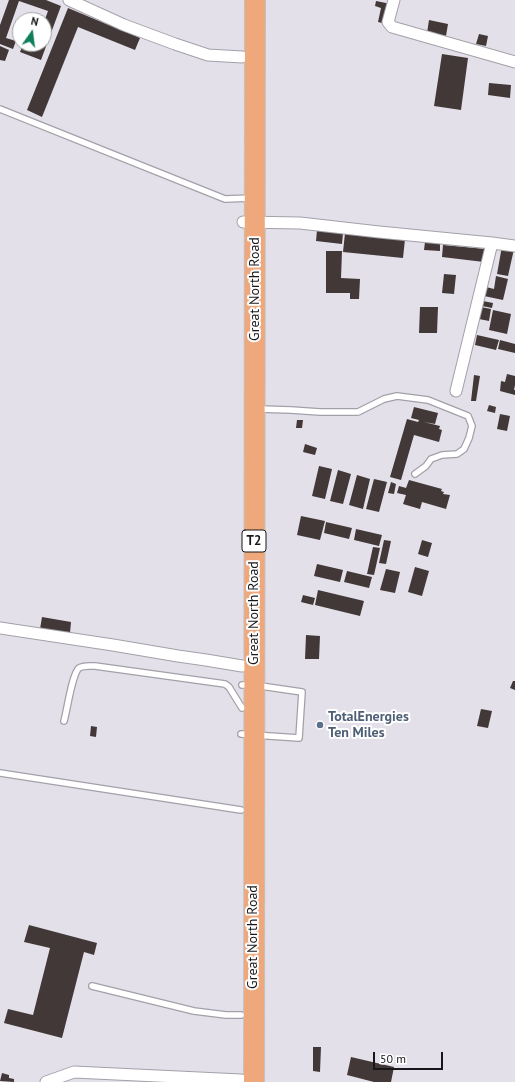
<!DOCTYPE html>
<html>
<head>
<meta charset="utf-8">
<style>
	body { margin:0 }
	#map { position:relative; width:515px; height:1082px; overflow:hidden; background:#e4e0ea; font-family:"PT Sans",sans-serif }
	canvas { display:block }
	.north { position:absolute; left:12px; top:12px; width:40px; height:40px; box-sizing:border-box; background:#fff; border:1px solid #a2a2a3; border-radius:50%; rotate:14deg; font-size:11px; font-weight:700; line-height:16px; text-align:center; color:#171619 }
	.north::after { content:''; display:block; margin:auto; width:14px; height:18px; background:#0f7f5b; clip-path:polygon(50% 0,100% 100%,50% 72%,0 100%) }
	.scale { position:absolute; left:373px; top:1052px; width:70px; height:18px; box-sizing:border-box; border:2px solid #171619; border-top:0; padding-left:5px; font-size:12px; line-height:14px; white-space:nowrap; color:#171619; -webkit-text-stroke:3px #fff; paint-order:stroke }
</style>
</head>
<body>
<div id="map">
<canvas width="515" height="1082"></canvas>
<div class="north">N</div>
<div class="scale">50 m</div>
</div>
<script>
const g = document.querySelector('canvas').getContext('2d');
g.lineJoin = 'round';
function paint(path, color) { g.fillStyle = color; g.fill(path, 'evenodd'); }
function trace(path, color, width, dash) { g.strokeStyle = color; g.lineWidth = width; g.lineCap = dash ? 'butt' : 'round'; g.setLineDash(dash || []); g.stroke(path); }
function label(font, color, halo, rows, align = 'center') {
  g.font = font + ' "PT Sans",sans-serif'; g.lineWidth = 4; g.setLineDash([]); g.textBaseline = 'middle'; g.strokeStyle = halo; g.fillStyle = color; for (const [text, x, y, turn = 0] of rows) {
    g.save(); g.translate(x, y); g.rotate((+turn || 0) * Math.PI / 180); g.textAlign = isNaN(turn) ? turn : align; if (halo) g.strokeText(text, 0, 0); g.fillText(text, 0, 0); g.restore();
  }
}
paint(new Path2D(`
	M9,0h37l15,6 -20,54 -21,-8 2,-5 12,4 2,-7h8v-22l4,-11 -29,-10 -13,37 10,3 -3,8 -13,-5v-19z
	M376,1l15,3 -5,20 -8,-2 3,-14 -6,-2z
	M68,8l72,30 -5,12 -57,-23 -36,90 -15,-7z
	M429,20l19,4 -2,12 -19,-3z
	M479,34l9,2 -2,10 -10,-2z
	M0,46l9,4 -4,11 -5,-1z
	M442,54l26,4 -7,52 -27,-4z
	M489,83l22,2 -1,13 -22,-3z
	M317,230l26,3 -1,11 -26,-3z
	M345,233l60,6 -2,19 -60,-6z
	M425,242l15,2v7l-16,-1z
	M443,245l42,4 -1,13 -42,-5z
	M502,246l12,3 -6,27 -11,-2z
	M326,251h16l-1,27 19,1 -1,20h-9v-6h-24z
	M444,274l12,1 -2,19 -12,-1z
	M496,276l12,3 -5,21 -19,-4 2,-9 8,2z
	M483,301l10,2 -1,5 -10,-2z
	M420,307h18l-1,26h-18z
	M481,307l10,2 -2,12 -10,-2z
	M493,310l18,4 -4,20 -18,-4z
	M477,335l22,5 -3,10 -21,-5z
	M500,340l15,4v9l-17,-4z
	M507,374l8,2v9l-1,5h1v5l-15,-4 1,-10 4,1z
	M474,375l6,1 -4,25h-5z
	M489,405l7,2 -1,6 -8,-2z
	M414,407l24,6 -3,11 -11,-2 16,4 -1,3 3,1 -3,12 -25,-7 -13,45 -11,-3 17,-58 11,3 1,-2 -8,-2z
	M500,414l10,2 -3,15 -10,-2z
	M297,420h6l-1,8h-6z
	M305,444l12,4 -2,7 -12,-3z
	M319,466l13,3 -7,30 -13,-3z
	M338,470l13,4 -8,30 -13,-3z
	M357,475l13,4 -7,30 -14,-4z
	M374,479l13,3 -8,30 -13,-3z
	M409,480l33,9 -1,2 3,1 -1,2 7,1 -4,14 -24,-7 -2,7 -17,-5 3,-9 -9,-2 2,-7 7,2z
	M391,482l5,2 -2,10 -6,-1z
	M301,516l24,5 -5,19 -23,-5z
	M326,522l26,6 -3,11 -25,-6z
	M356,529l26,6 -3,11 -25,-6z
	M384,540l7,1 -5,23 -7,-1z
	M422,540l10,3 -4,14 -10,-3z
	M373,547l7,1 -6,27 -7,-1z
	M317,564l26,6 -3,12 -26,-6z
	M415,567l14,4 -7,25 -14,-4z
	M386,569l14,3 -5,21 -15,-3z
	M347,571l25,6 -3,11 -25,-6z
	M318,590l46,11 -4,15 -45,-11z
	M303,595l12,3 -2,7 -12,-3z
	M42,617l29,5 -1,11 -30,-4z
	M306,635l14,1 -1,23h-14z
	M513,681h2v9l-5,-2z
	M481,709l11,2 -4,17 -11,-2z
	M91,726l6,1 -1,10 -6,-1z
	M29,925l68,18 -3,12 -10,-3 -22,86 -58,-15 4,-14 25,6 17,-67 -26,-6z
	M313,1047h8l-1,25 -7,-1z
	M351,1057l43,10 -3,15h-17l-27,-7z
	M2,1073l7,2v3l5,1v3l-14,-1z`), '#413837');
const lane = new Path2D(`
	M0,109l225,90 27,-1
	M259,409l32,1 29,2h38l26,-13 13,-3 31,4 40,16 4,10 -3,12 -5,11 -7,5 -15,1 -11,4 -5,7 -11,8
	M64,721c3,-10 8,-47 15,-53 4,-3 11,-2 16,-2l130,18 4,3 13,21
	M241,734l13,1 45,3 3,-46 -48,-7h-12
	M0,773l241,37
	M92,986l102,25 32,4h15`);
const street = new Path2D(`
	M69,0l55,25 51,19 33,11 34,2
	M394,0l-6,22 4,5 123,35
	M243,222l57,1 79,9 113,11 23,3
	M456,391l36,-148
	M0,628l113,17 65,11 28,4 36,6
	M46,1082l28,-10 167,8`);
const highway = new Path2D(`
	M254,1082l1,-1082`);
trace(lane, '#a3a0a8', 8);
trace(street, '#a3a0a8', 13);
trace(highway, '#c3c2c3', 22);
trace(lane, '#fff', 5.5);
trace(street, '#fff', 11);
trace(highway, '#efa87c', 20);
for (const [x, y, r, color] of [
	[320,725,4,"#5c6f8a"]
]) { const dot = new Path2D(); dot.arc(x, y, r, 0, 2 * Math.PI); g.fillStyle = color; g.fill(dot); trace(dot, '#fff', 1.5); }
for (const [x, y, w] of [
	[254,541,24]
]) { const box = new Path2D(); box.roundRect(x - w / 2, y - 11, w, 22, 3); g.fillStyle = '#fff'; g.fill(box); trace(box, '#171619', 1); }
label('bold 13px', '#171619', null, [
	["T2",254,541]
]);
label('14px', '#171619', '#fff', [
	["Great North Road",255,289,-90],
	["Great North Road",254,613,-90],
	["Great North Road",253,937,-90]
]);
label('bold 14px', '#4e5e75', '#fff', [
	["TotalEnergies",328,717],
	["Ten Miles",328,733]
], 'left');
</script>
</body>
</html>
